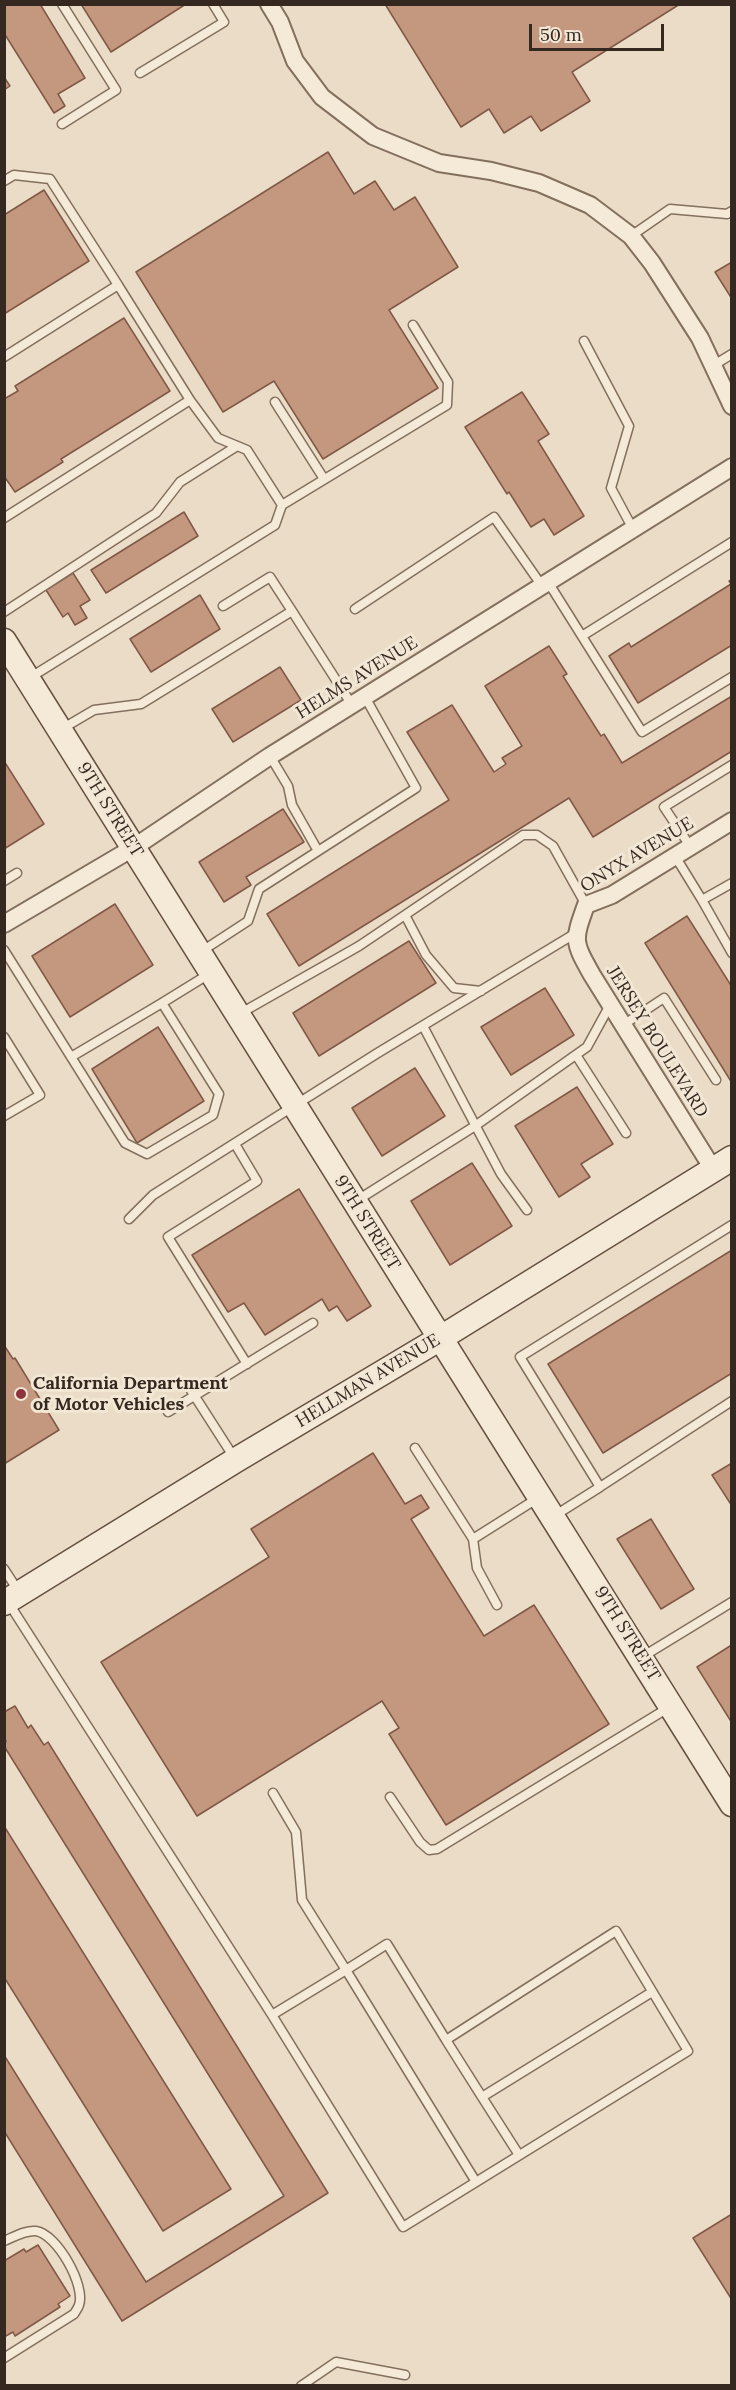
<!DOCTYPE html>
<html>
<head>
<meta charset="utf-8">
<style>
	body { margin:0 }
	#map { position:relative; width:736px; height:2390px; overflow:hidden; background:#eadcc6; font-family:Lora,serif }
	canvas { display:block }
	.frame { position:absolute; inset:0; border:6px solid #352820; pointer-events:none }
	.scale { position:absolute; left:529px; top:24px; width:135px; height:27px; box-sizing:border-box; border:3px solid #352820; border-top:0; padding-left:8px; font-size:18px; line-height:21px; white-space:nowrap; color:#352820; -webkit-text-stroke:4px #f2e7d5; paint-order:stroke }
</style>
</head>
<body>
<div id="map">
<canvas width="736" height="2390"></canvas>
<div class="frame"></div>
<div class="scale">50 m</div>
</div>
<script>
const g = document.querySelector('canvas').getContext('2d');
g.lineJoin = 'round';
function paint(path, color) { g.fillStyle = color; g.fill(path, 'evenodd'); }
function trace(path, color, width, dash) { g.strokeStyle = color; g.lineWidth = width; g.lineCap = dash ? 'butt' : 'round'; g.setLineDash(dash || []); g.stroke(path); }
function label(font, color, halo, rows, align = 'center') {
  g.font = font + ' Lora,serif'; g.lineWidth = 6; g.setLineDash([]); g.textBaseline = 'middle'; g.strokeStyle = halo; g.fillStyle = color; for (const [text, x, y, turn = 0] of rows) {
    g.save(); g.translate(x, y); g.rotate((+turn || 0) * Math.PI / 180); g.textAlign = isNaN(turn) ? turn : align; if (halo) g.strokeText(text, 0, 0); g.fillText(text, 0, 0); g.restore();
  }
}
const building = new Path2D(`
	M4,4h36l45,74 -27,16 7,12 -11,7 -50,-80z
	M81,4h105l-75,48z
	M385,4h295l-108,68 18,29 -49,30 -10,-15 -27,17 -15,-24 -28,18z
	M4,77l6,9 -6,4z
	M328,152l26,42 21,-13 19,29 21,-13 43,70 -69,43 49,78 -115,71 -49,-78 -51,31 -87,-140z
	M44,190l45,71 -85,53v-99z
	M732,262v37l-17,-27z
	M124,318l46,73 -109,68 2,3 -48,30 -11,-16v-77l14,-8 -3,-5z
	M522,392l27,42 -11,7 46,75 -30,19 -10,-16 -13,8 -22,-35 -2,2 -42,-67z
	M184,512l14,24 -92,57 -15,-23z
	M73,573l17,27 -10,6 7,12 -12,7 -7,-12 -5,4 -17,-27z
	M732,579v66l-94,58 -29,-47 20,-13 2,4 100,-63 -2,-3z
	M200,595l20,34 -69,43 -21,-33z
	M549,646l18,28 -4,2 38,60 3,-2 18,29 110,-67v55l-139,86 -24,-39 -270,168 -32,-52 182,-114 -42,-68 45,-27 42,67 12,-8 -4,-6 20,-12 -37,-60z
	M280,667l21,33 -68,42 -21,-33z
	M4,761l40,63 -40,25z
	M283,809l21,33 -58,35 5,8 -27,17 -25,-40z
	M115,904l38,61 -83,52 -38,-61z
	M687,916l45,71v96l-87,-140z
	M409,941l27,42 -117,73 -26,-43z
	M545,988l29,47 -63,40 -30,-48z
	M158,1027l46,74 -67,42 -45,-74z
	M415,1068l30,48 -63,40 -30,-48z
	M577,1087l36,57 -32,20 9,13 -31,20 -44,-71z
	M472,1163l40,63 -62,39 -39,-64z
	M299,1189l72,117 -24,15 -10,-15 -8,5 -7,-12 -57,36 -21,-32 -16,9 -36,-57z
	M732,1250v123l-129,80 -55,-89z
	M4,1345l9,14 2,-1 44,72 -55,34z
	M373,1453l32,51 16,-9 8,13 -18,11 73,117 50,-31 75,119 -163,101 -57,-91 10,-6 -17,-27 -185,115 -96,-154 168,-105 -18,-28z
	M732,1463v43l-20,-31z
	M651,1519l43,70 -33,20 -44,-70z
	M730,1646l2,3v74l-35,-56z
	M15,1706l13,22 3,-3 13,20 4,-3 280,451 -206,128 -118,-190v-76l142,227 138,-86 -280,-450 2,-5 -2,-3v-26z
	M4,1826l227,363 -68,42 -159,-254z
	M732,2214v86l-39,-62z
	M38,2245l32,51 -12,8 2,3 -45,29 -2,-4 -9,5v-76l20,-12 2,3z`);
paint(building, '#c4977f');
trace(building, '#805846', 1.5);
const lane = new Path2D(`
	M62,4l54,86 -54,34
	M140,73l84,-51 -11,-18
	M4,181l10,-6 36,4 68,106
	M631,236l39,-27 57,5 5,-3
	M584,341l45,85 -18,62 22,41
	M4,357l114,-72 72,115 -186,118
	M714,365l18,-11
	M275,402l49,77
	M282,505l165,-100 1,-23 -35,-57
	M548,582l94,150 90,-55
	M223,606l47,-29 22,34
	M355,609l139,-92 48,69
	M4,612l152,-99 24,-31 57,-36
	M582,636l150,-94
	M31,677l244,-152 7,-20 -35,-55 -29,-12 -28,-38
	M60,730l34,-20 47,-6 151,-93 60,94
	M270,756l18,30 4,19 26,46
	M690,846l-26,-39 68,-42
	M675,856l27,44 30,-17
	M4,881l13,-8
	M702,900l30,53
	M4,950l121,193 22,11 66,-39 6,-21 -57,-91 47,-29
	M202,951l46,-30 11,-32 157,-101 -51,-91
	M481,991l-27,-3 -28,-33 -21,-40 118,-80h14l16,11 33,59
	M241,1013l118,-67 46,-31
	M623,1025l41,-27 52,82
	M423,1026l78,148 26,36
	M4,1037l36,58 -36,21
	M576,1055l50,78
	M71,1057l91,-54
	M235,1144l22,37 -89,56 79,127
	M356,1201l119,-75 112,-79 23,-42
	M129,1219l24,-24 223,-141 200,-121
	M187,1384l48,75
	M168,1412l145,-89
	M415,1448l58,91 65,-41
	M600,1487l132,-86
	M554,1516l46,-29 -80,-130 212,-132
	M473,1539l4,29 20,37
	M4,1569l15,23
	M8,1602l264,413 131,212 73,-45 -130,-212 -74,45
	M642,1657l90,-55
	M273,1793l23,39 6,68 44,70 41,-26 59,96 170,-109 72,120 -212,131
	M390,1797l30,45 9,8 8,-1 231,-141
	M446,2040l36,57 170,-105
	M482,2097l37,58
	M4,2241c10,-4 21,-11 32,-10 21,3 50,55 43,74 -1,3 -3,6 -5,9l-70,44
	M301,2386l35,-24 69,13`);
const street = new Path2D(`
	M269,4l11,18 15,39 27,36 51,39 66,27 52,8 48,12 51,22 41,31 21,27 48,75 32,68
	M4,924l129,-76 137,-92 462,-289
	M713,1169l-121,-194c-19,-34 -19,-34 -6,-70l26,-10 120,-74`);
const secondary = new Path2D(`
	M4,641l728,1163
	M4,1603l232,-143 203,-121 293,-181`);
trace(lane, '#836f5d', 11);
trace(street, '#836f5d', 20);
trace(secondary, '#655041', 27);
trace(lane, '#f5ead8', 8);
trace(street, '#f5ead8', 16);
trace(secondary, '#f5ead8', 24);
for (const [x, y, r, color] of [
	[21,1394,6,"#8c333b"]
]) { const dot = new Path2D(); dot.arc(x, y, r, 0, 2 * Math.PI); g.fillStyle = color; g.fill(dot); trace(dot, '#f2e7d5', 2); }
label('18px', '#352820', '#f2e7d5', [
	["HELMS AVENUE",357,678,-32],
	["9TH STREET",110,810,58],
	["ONYX AVENUE",637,855,-31],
	["JERSEY BOULEVARD",657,1042,58],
	["9TH STREET",367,1223,58],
	["HELLMAN AVENUE",368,1381,-31],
	["9TH STREET",627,1634,58]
]);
label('bold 18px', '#352820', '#f2e7d5', [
	["California Department",33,1384],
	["of Motor Vehicles",33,1405]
], 'left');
</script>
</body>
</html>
